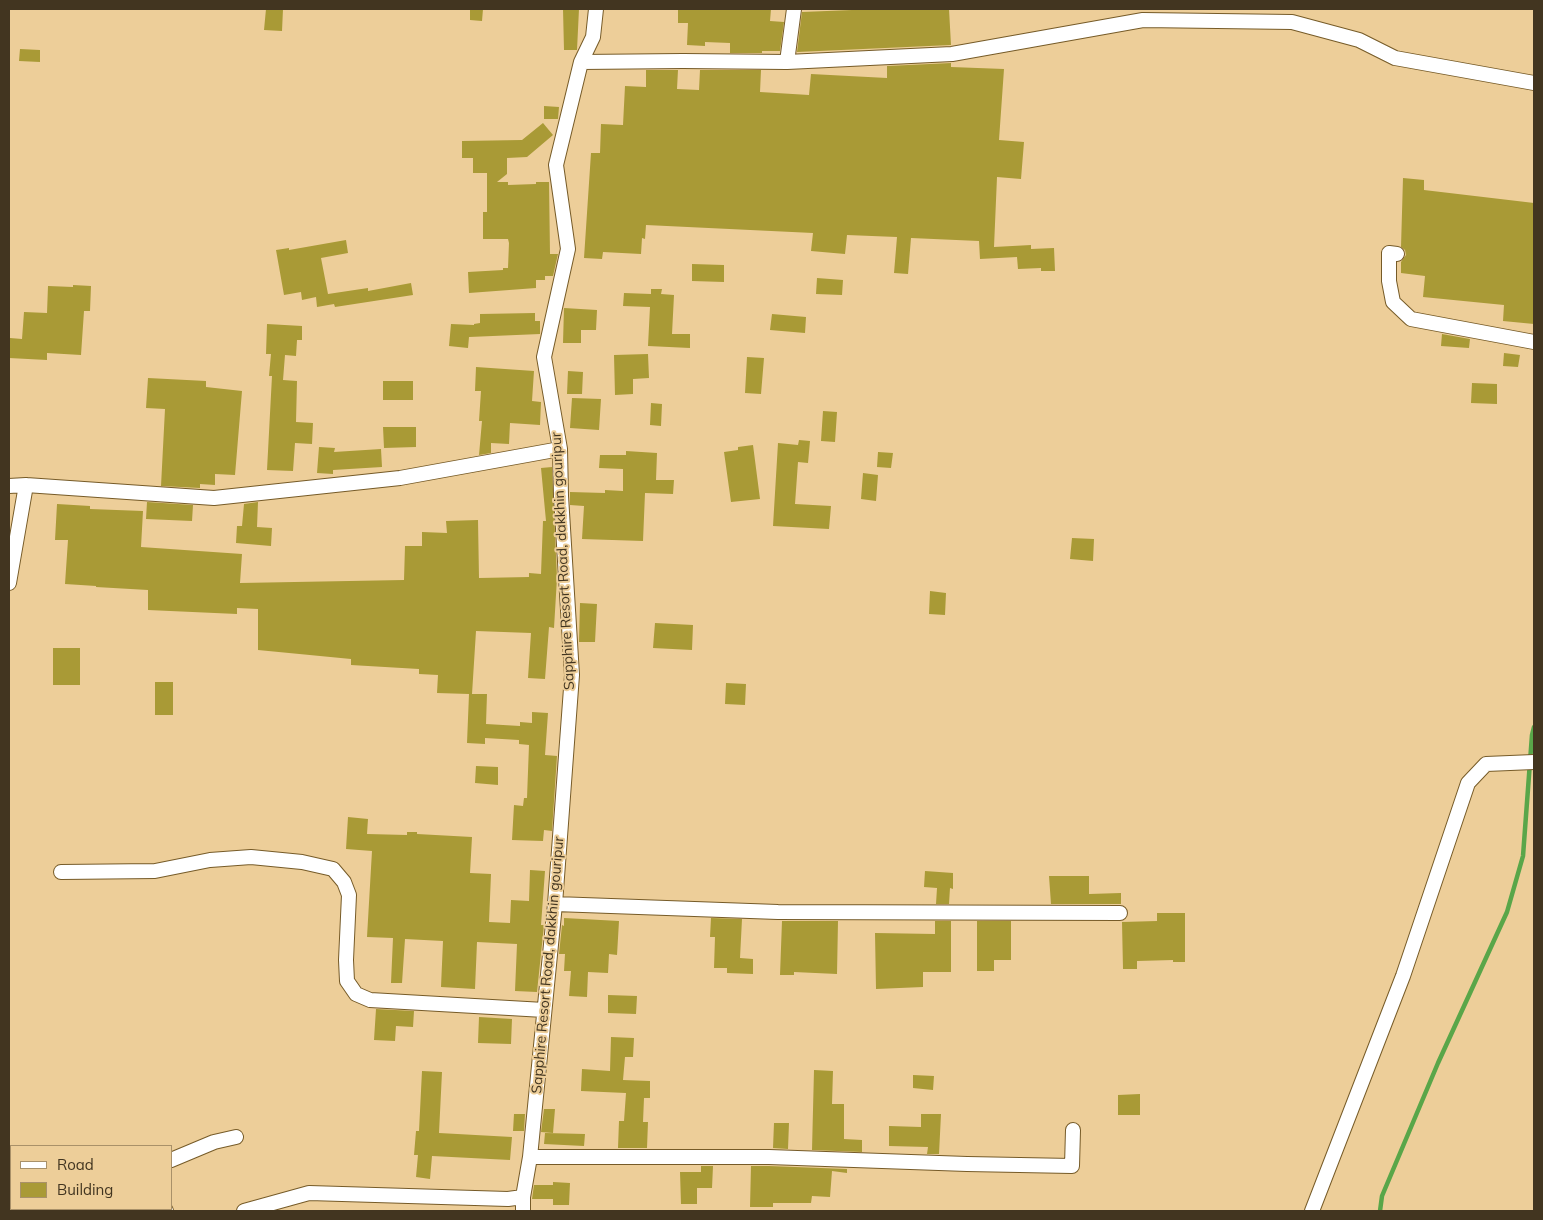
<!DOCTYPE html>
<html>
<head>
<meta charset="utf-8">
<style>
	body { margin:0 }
	#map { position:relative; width:1543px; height:1220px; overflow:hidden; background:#edce99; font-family:Mulish,sans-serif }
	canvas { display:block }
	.frame { position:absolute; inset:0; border:10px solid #423520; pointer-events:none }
	.legend { position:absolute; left:10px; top:1145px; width:162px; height:65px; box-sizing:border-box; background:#edce99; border:1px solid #a99169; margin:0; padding:6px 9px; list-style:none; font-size:15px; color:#423520 }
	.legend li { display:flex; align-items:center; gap:10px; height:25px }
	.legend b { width:25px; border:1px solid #a99169 }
</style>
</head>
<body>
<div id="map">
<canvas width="1543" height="1220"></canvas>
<div class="frame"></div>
<ul class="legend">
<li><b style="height:6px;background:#fff"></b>Road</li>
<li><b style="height:14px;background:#a99a36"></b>Building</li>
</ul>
</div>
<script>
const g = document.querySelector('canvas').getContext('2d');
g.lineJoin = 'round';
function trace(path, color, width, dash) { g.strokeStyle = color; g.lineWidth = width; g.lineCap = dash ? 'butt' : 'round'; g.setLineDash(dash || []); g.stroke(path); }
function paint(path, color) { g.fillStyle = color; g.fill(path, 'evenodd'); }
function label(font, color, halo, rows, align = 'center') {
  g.font = font + ' Mulish,sans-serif'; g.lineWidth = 4; g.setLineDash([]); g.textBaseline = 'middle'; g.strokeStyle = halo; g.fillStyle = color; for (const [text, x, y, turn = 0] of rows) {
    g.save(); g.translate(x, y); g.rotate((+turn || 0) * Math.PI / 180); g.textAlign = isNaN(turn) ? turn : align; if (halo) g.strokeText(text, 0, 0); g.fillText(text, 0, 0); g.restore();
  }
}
trace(new Path2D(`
	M1380,1211l2,-15 56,-133 69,-151 16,-56 9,-121 2,-8`), '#59a649', 4.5);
paint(new Path2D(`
	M266,9h17l-1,22 -18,-1z
	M470,9h13l-1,12 -12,-1z
	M563,9h16l-2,41h-13z
	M678,9h93l-1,12 14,1 -4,29h-18v2h-32v-10l-25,-1v4l-18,-1 1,-22h-10z
	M877,9h72l2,36 -154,7 5,-40z
	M20,49l20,1v12l-21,-1z
	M951,63v4l53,2 -5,71 25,2 -3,37 -24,-2 -3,70 37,-2v4l23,-1 1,23h-14v-3l-23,1 -1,-12 -37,2 -1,-18 -68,-3 -3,36 -14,-1 3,-36 -50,-2 -2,19 -34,-3 2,-18 -167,-8 -1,14 -3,-1 -1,16 -38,-2 -1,7 -18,-1 7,-105h9l1,-29 22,1 2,-39 21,1v-17h32l-1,19 22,1 1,-20h61l-1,22 49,3 2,-21 76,4v-12z
	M544,106l15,1 -1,12h-14z
	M543,123l10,12 -26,22 -20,1v16l-10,8h11v3l28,-1v-2h13l1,72h8l-5,22h-8v4h-9v8l-67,5 -1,-21 35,-2v-2h5l1,-25 -1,-4h-25v-27h4v-39h-14v-15h-11v-17l60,-1z
	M1403,178l21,2v10l110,13v121l-31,-3 1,-16 -81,-8 2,-21 -24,-3v-11l5,-7 -1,-5 -4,-3z
	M346,240l2,13 -27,5 7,36 40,-6v3l43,-8 2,12 -78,12 -1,-3 -17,3 -1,-10 -14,3 -1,-8 -17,3 -8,-45 13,-2v2z
	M692,264l32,1v17l-32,-1z
	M817,278l26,2 -1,15 -26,-1z
	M73,285l18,1 -1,25h-6l-3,44 -34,-2v7l-38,-2 1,-20 12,1 2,-27 23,1 1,-27 25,1z
	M651,289h11l-1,5 13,1 -2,39h18v14l-42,-2 2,-39 -27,-1 1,-13 27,1z
	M564,308l33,2 -1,20h-15v13h-18z
	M535,313v8h5v13l-71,3 -1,11 -19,-2 2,-22 23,1v-1l6,-1v-9z
	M772,314l34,3 -1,16 -35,-3z
	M267,324l35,2v14h-5l-1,16 -11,-1 -2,25 14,1 -1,41 17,1 -1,21 -17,-1 -2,28 -26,-1 5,-94h-3l2,-22h-5z
	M1442,334l28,5 -1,9 -28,-2z
	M1504,353l16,2 -2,12 -15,-1z
	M648,354l1,24 -16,1v15l-18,1 -1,-40z
	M747,357l17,1 -3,36 -16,-1z
	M476,367l58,4 -2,30 9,1 -1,23 -30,-2 -1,21 -18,-1v10l-12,2 3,-34h-3l2,-30h-6z
	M568,371l15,1 -1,22h-15z
	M148,378l58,3v6l36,4 -7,84 -20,-1v11l-15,-1v4l-39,-2 4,-77 -19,-1z
	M383,381h30v19h-30z
	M1472,383l25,1v20l-26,-1z
	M572,398l29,1 -2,31 -29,-2z
	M651,403l11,1 -1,22 -11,-1z
	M823,411l14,1 -2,30 -14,-1z
	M383,427h33v20l-32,1z
	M799,440l11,1 -2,22 -10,-1 -3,42 36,2 -2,23 -56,-3 5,-83 20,2z
	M753,445l7,54 -29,3 -7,-50 14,-2v-3z
	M319,447l16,1 -1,4 47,-3 1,18 -49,3v4l-16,-1z
	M626,451l31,2 -1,27h18l-1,14 -28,-1 -2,48 -61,-2 2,-33 -14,-1v-13l35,1v-3l18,1v-22l-24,-1 1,-13h26z
	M878,452l15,1 -2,15 -14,-1z
	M552,467l5,111 -3,50 -5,-1 -4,52 -17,-1 3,-45 -55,-2 -4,63h15l-1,30 34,2v-4l12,1v-11l16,1 -3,42 12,1 -5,75 -8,-1 -1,11 -31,-1 2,-35 9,1 1,-8h3l2,-53 -10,-1v-4l-34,-2v6l-18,-1 2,-49 -32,-1 1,-18 -19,-1v-5l-68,-4v-6l-93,-9v-41l-21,-1v6l-89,-4v-20l-52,-3v-1l-31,-2 3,-44h-13l2,-36 33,2v3l53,2 -2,36 101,7 -2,29 164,-3 1,-34h17v-14l25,1 -1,-12 32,-1 1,58 50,-1v-4l12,1 2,-53h3l-5,-53z
	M863,473l15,2 -2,26 -15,-2z
	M147,502l46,3 -1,16 -46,-2z
	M258,502l-1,25 15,1 -1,18 -35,-3 1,-17h5l2,-22z
	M1072,538l22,1 -1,22 -23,-2z
	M930,591l16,2 -1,22 -16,-1z
	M580,603l17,1 -2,38h-16z
	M655,623l38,2 -1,25 -39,-2z
	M53,648h27v37h-27z
	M155,682h18v33h-18z
	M726,683l20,1 -1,21 -20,-1z
	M476,766l22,1v18l-23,-2z
	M348,817l20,2 -1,15 40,1v-3h10v2l55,3 -2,36 21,1 -2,48 21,1 1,-23 18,1 1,-31 15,1 -4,54h3l-7,67 -22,-1 2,-47 -40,-2 -2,47 -34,-2 2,-46 -38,-2 -3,44h-11l2,-45 -26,-1 5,-86 -26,-2z
	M925,871l28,2v16l-3,-1 -1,16h-13l1,-16 -13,-1z
	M1049,876h40v18l32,-1v11h-70z
	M1157,913h28v49h-12v-2l-36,1v8h-14l-1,-47 35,-1z
	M564,918l55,3 -2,34 -8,-1 -1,19 -20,-1 -1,25 -18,-1 2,-25h-7l1,-17h-6l3,-29 2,1z
	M711,918l31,1 -2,39 13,1v15l-26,-1v-5h-13l1,-31h-5z
	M782,921h56l-1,53 -43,-2v3h-14z
	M935,921h16v51h-28v15l-47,2 -1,-56 60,1z
	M977,921h34v39h-17v11h-17z
	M608,995l29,1 -1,18 -28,-1z
	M376,1009l38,2 -1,16 -17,-1 -1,15 -21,-1z
	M479,1017l33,2 -1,25 -33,-1z
	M611,1037l23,1 -1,19h-8l-2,23 27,1v17h-6l-1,24h5l-1,26h-29l1,-27h5l2,-28 -45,-2 1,-22 28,2z
	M814,1070l19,1 -1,33h12v35l18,1v12l-50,-2z
	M422,1071l20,1 -3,61 73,4 -2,23 -78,-4 -2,23 -14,-2 2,-22h-4l2,-24h3z
	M913,1075l21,1 -1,14 -20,-2z
	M1140,1094v21h-22v-20z
	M544,1109h11l-2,24 -12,-1z
	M514,1114h11l-1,17h-11z
	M921,1114h20l-2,40h-12l1,-7 -39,-1v-20l32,1z
	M774,1123h15l-1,26 -15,-1z
	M545,1133l40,1 -1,12 -40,-2z
	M701,1166h12l-1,22h-15v16h-16l-1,-32h21z
	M751,1166h18l78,3v4l-15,-2 -2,26 -18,-1 -1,7h-38v4h-23z
	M553,1182l17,1 -1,22h-16v-6h-21l2,-14h19z`), '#a99a36');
const minor = new Path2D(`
	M794,9l-7,53 165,-8 191,-34 149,2 67,18 36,18 139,25
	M581,62l102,-1 104,1
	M1397,254l-8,-1v28l4,21 18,17 123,23
	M9,486l17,-1 188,13 186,-20 160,-29
	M9,583l17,-98
	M61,872l94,-1 55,-11 41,-3 51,5 31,7 11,13 5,13 -3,65 1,21 9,13 14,6 174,10
	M555,904l223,8 342,1
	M530,1157h239l198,7 105,2 1,-36
	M171,1160l43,-18 22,-5
	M165,1209l1,2
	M244,1211l65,-18 199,6 15,-2
	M523,1211v-14l7,-40 25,-253 17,-229 -11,-179 -1,-47 -16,-92 24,-108 -12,-84 25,-103 12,-25 3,-28
	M1312,1211l91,-235 65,-193 18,-19 48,-2`);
trace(minor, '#765b28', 16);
trace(minor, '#fff', 14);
label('14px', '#423520', '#edce99', [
	["Sapphire Resort Road, dakkhin gouripur",563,561,-93],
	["Sapphire Resort Road, dakkhin gouripur",548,965,-85]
]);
</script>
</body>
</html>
